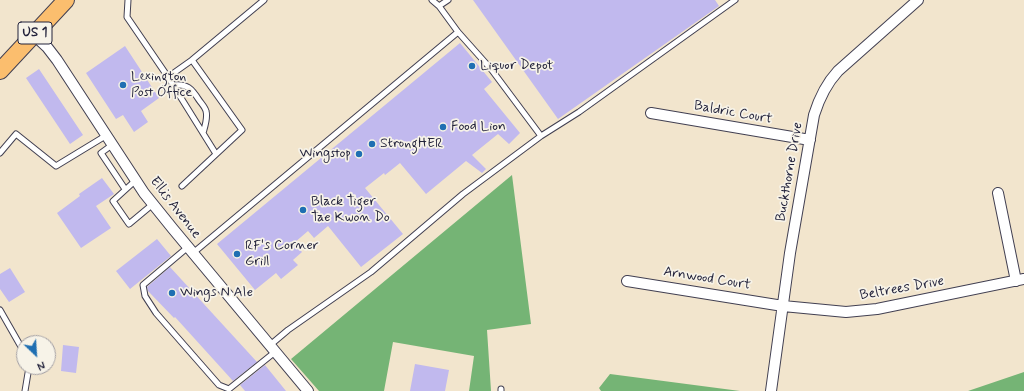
<!DOCTYPE html>
<html>
<head>
<meta charset="utf-8">
<style>
	body { margin:0 }
	#map { position:relative; width:1024px; height:391px; overflow:hidden; background:#f2e5cd; font-family:Mynerve,sans-serif }
	canvas { display:block }
	.north { position:absolute; left:16px; top:335px; width:40px; height:40px; box-sizing:border-box; background:#f7f3e8; border:1px solid #a29fa3; border-radius:50%; rotate:155deg; font-size:11px; font-weight:700; line-height:16px; text-align:center; color:#22223b }
	.north::after { content:''; display:block; margin:auto; width:14px; height:18px; background:#1f6fb2; clip-path:polygon(50% 0,100% 100%,50% 72%,0 100%) }
</style>
</head>
<body>
<div id="map">
<canvas width="1024" height="391"></canvas>
<div class="north">N</div>
</div>
<script>
const g = document.querySelector('canvas').getContext('2d');
g.lineJoin = 'round';
function paint(path, color) { g.fillStyle = color; g.fill(path, 'evenodd'); }
function trace(path, color, width, dash) { g.strokeStyle = color; g.lineWidth = width; g.lineCap = dash ? 'butt' : 'round'; g.setLineDash(dash || []); g.stroke(path); }
function label(font, color, halo, rows, align = 'center') {
  g.font = font + ' Mynerve,sans-serif'; g.lineWidth = 3.5; g.setLineDash([]); g.textBaseline = 'middle'; g.strokeStyle = halo; g.fillStyle = color; for (const [text, x, y, turn = 0] of rows) {
    g.save(); g.translate(x, y); g.rotate((+turn || 0) * Math.PI / 180); g.textAlign = isNaN(turn) ? turn : align; if (halo) g.strokeText(text, 0, 0); g.fillText(text, 0, 0); g.restore();
  }
}
paint(new Path2D(`
	M512,175l19,149 -44,6 4,61h-22l5,-35 -81,-14 -9,49h-65l-28,-32z
	M1024,372v19h-56z
	M610,374l130,17h-139l-2,-3z`), '#75b475');
paint(new Path2D(`
	M473,0h242l4,6 -161,113z
	M460,43l32,39 -8,7 36,44 -11,11 -11,-10 -26,21 14,14 -4,4 -16,-12 -40,33 -26,-31 -15,12 -1,-2 -19,15 38,46 -42,33 -33,-41 -14,12 -6,-7 -14,12 8,9 -9,8 5,5 -17,14 -5,-6 -21,17 -38,-46z
	M125,46l34,52 -18,13 7,11 -14,10 -11,-17 -7,4 -30,-46z
	M39,69l44,66 -13,9 -44,-66z
	M102,178l12,16 -18,12 15,22 -30,20 -24,-35 23,-17 -1,-2z
	M157,239l14,17 -41,33 -14,-18z
	M170,267l87,95 -24,19 -58,-64 -1,1 -26,-27 -1,-4z
	M10,268l15,24 -16,10 -9,-13v-15z
	M63,345l16,2 -3,26 -15,-2z
	M415,364l34,6 -4,21h-35z
	M265,365l21,26h-41l-5,-6z`), '#c1b9ee');
const service = new Path2D(`
	M128,0l-1,17 41,60 48,77
	M432,0l7,6 19,26 33,37 50,67
	M439,6l9,-6
	M168,77l24,-17
	M173,85c14,-2 19,4 26,15 2,3 6,7 7,11 2,7 -1,15 -3,22
	M112,145l-11,8 24,36
	M0,153l16,-19 40,32 51,-31
	M136,180l-23,21 16,23 24,-20
	M182,186l60,-56 -50,-70 72,-60
	M188,247l-45,38 2,11 11,17 63,72 10,4 46,-37
	M193,253l265,-221
	M0,310l24,42
	M269,346l19,-16 83,-58 92,-78 78,-58 38,-24 156,-112
	M501,389v2
	M25,391l4,-24`);
const minor = new Path2D(`
	M33,34l14,13 10,13 87,133 29,36 135,162
	M651,113l159,27
	M998,193l18,88
	M627,281l156,25 63,6 31,-3 147,-30
	M771,391l19,-138 24,-138c5,-16 12,-31 24,-44l80,-71`);
const primary = new Path2D(`
	M0,71l66,-71`);
trace(service, '#413f51', 7);
trace(minor, '#413f51', 12);
trace(primary, '#413f51', 18);
trace(service, '#fff', 5);
trace(minor, '#fff', 10);
trace(primary, '#fbbe6e', 16);
for (const [x, y, r, color] of [
	[472,66,4,"#1f6fb2"],
	[123,85,4,"#1f6fb2"],
	[443,127,4,"#1f6fb2"],
	[372,144,4,"#1f6fb2"],
	[359,154,4,"#1f6fb2"],
	[303,210,4,"#1f6fb2"],
	[237,254,4,"#1f6fb2"],
	[172,293,4,"#1f6fb2"]
]) { const dot = new Path2D(); dot.arc(x, y, r, 0, 2 * Math.PI); g.fillStyle = color; g.fill(dot); trace(dot, '#f7f3e8', 1.5); }
for (const [x, y, w] of [
	[35,33,34]
]) { const box = new Path2D(); box.roundRect(x - w / 2, y - 11, w, 22, 3); g.fillStyle = '#f7f3e8'; g.fill(box); trace(box, '#22223b', 1); }
label('bold 13px', '#22223b', null, [
	["US 1",35,33]
]);
label('14px', '#22223b', '#f7f3e8', [
	["Liquor Depot",480,66],
	["Lexington",131,77],
	["Post Office",131,93],
	["Food Lion",451,127],
	["StrongHER",380,144],
	["Wingstop",351,154,"right"],
	["Black Tiger",311,202],
	["Tae Kwon Do",311,218],
	["RF's Corner",245,246],
	["Grill",245,262],
	["Wings N Ale",180,293]
], 'left');
label('14px', '#22223b', '#f7f3e8', [
	["Baldric Court",733,113,10],
	["Buckthorne Drive",790,172,-80],
	["Ellis Avenue",175,208,52],
	["Arnwood Court",707,279,9],
	["Beltrees Drive",902,289,-10]
]);
</script>
</body>
</html>
